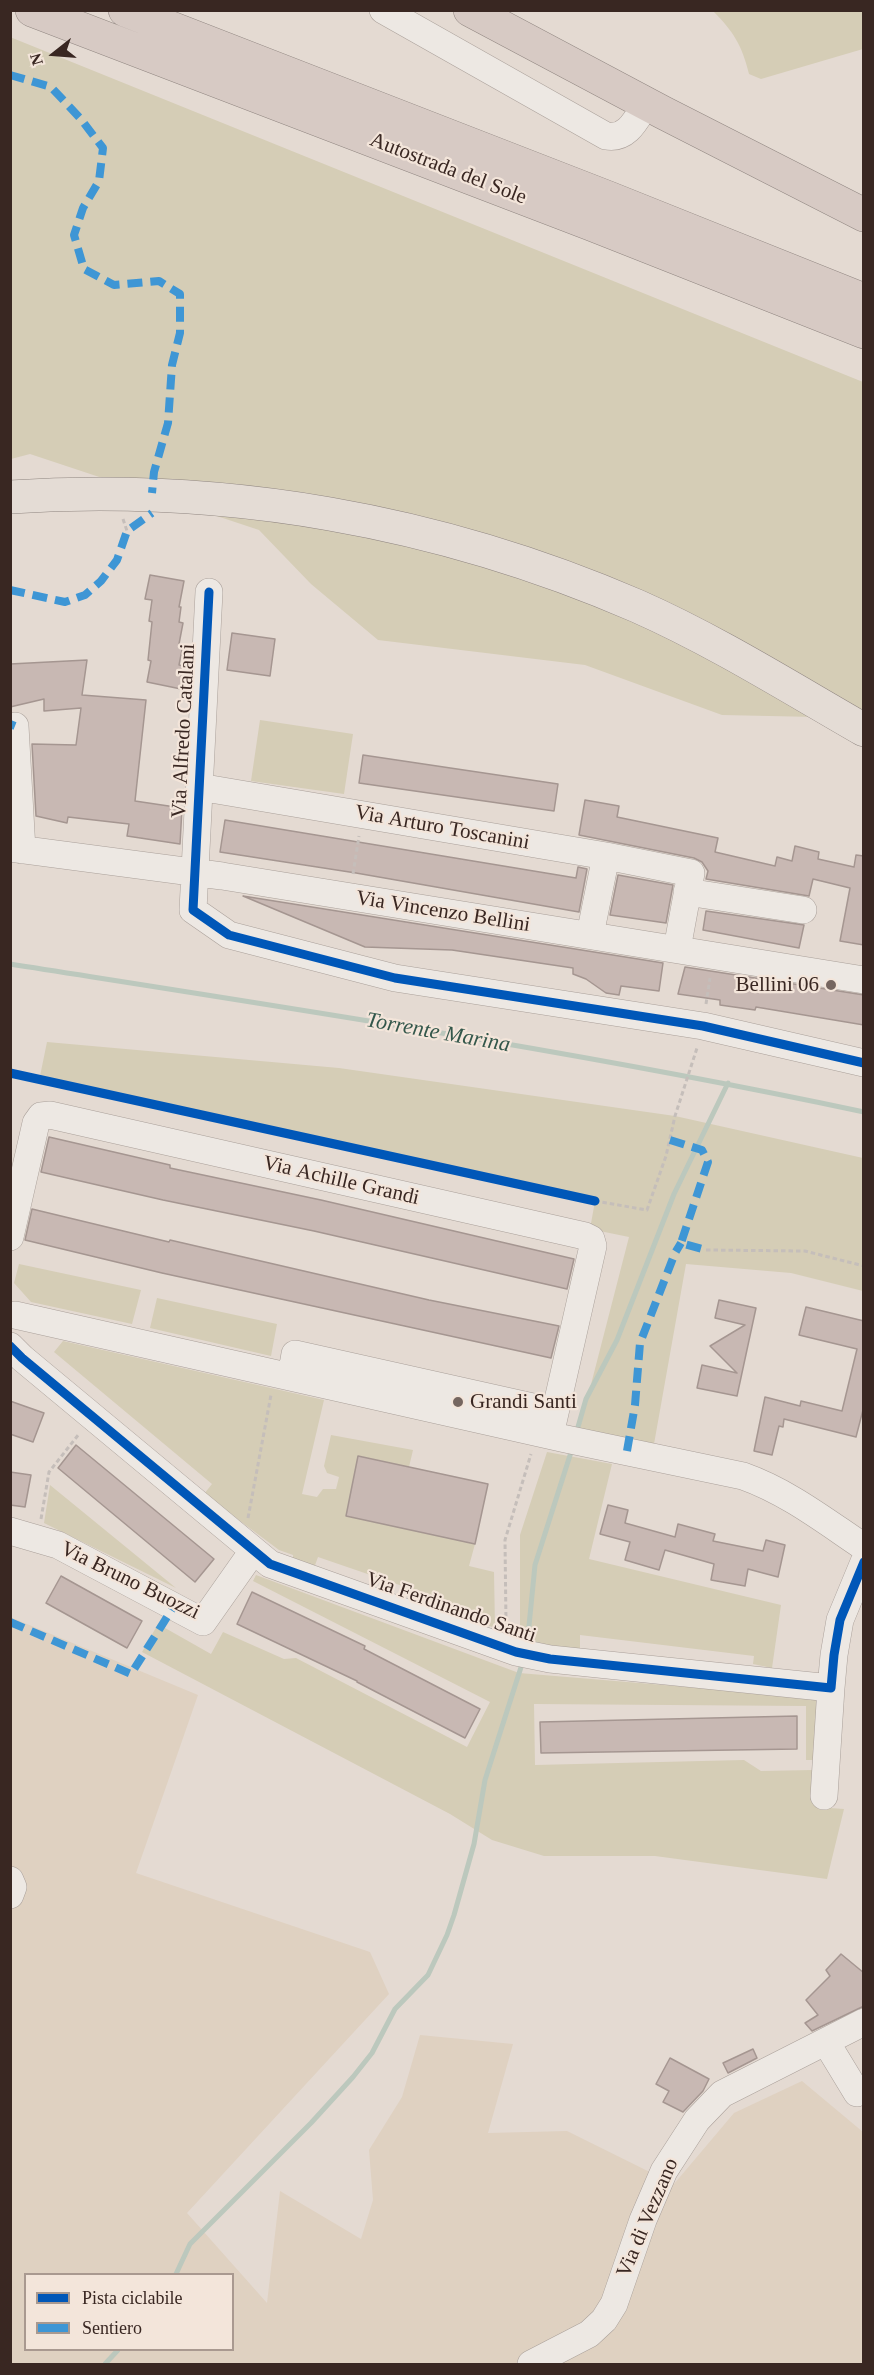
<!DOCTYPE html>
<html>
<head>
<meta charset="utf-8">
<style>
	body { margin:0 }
	#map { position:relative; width:874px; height:2375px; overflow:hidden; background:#e4dad2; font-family:Georgia,serif }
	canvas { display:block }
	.frame { position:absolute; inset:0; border:12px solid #392722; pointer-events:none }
	.legend { position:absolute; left:24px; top:2273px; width:210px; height:78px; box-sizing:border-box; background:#f3e5da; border:2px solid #a99990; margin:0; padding:8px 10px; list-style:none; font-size:18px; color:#392722 }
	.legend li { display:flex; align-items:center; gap:12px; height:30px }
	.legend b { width:30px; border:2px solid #a99990 }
	.north { position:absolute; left:24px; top:24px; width:60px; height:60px; -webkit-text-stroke:4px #f3e5da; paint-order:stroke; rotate:253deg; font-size:16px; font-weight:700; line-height:24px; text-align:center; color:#392722 }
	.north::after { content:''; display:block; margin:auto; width:21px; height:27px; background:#392722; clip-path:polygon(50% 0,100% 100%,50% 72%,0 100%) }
</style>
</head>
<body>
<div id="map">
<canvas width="874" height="2375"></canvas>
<div class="frame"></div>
<ul class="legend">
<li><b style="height:8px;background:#0057b8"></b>Pista ciclabile</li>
<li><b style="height:8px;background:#3e96d5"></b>Sentiero</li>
</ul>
<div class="north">N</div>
</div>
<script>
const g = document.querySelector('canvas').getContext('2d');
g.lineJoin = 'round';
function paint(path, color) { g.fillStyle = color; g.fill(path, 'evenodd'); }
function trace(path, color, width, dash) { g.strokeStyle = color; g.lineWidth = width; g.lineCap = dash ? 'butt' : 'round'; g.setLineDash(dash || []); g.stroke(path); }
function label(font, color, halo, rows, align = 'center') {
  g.font = font + ' Georgia,serif'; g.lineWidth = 4.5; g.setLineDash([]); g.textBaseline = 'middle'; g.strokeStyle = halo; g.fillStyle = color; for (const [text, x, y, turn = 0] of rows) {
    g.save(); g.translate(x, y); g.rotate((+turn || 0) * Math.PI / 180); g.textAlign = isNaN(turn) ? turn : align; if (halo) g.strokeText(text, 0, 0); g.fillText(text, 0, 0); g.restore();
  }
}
paint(new Path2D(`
	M10,1617l188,78 -62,178 234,79 19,42 -202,219 80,90 13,-112 81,48 12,-39 -4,-50 33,-53 18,-62 93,9 -25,89 79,-2 107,53 60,-71 68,-32 61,51v232h-852zM26,2274h206v76h-206z`), '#dfd1c1');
paint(new Path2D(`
	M713,11h150v38l-102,30 -12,-5c-7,-29 -16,-43 -36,-63z
	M10,37l853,345v336l-141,-3 -137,-50 -207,-25 -67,-56 -52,-54 -229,-76 -19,5z
	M260,720l93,14 -9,60 -93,-13z
	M47,1042l292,26 336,48 188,42v133l-72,-18 -105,-9 -32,180 -75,-13 50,-194 -39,-8 5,-28 -556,-120z
	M19,1264l122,26 -9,34 -101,-22 -17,-19z
	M157,1298l120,26 -6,32 -121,-28z
	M63,1341l261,59 -22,94 15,3 6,-8h13l3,-12 -12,-4 -3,-7 7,-31 82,15 -4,17 -50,-11 -13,60 129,28 -6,22 25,6 1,56 -14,-5 3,-9 -166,-57 -4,11 -21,-7v-6l-14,-5 -75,-56 8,-10 -158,-132z
	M547,1452l65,12 -23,95 192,46 -9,63 -19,-4 1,-8 -174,-21v16l-60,-9v-107z
	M50,1485l126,103 -132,-65z
	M256,1575l263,98 301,25 -2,62h-12v-54l-272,-2 1,61 209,-5 17,11 52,-1 3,37 28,2 -17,70 -172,-23h-111l-52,-16 -42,-26 -308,-162 16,-28 53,30 12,-22 61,27 12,-1 171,89 23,-45 -237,-121z`), '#d5cdb6');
trace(new Path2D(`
	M10,964c286,45 571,88 854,148
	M576,1434l10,-35 31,-59 57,-146 54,-111
	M527,1646l8,-81 37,-116
	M176,2274l14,-30 121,-121 42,-46 19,-24 23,-44 33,-34 19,-40 7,-20 20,-71 11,-64 38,-119
	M105,2364l13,-14`), '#bcc8bd', 5);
const building = new Path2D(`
	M150,575l34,6 -5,26h2l-2,15 4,1 -4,21 4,1 -4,20 6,1 -4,23 -34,-7 4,-21 -3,-1 4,-38 -3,-1 3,-21 -7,-1z
	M232,633l43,6 -5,37 -43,-6z
	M87,660l-5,35 64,5 -11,101 47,7 -2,36 -53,-8 2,-12 -61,-7 -1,6 -31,-7 -4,-72 44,1 5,-37 -37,3v-12l-34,8v-43z
	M363,755l195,29 -4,27 -195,-28z
	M585,800l34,6 -2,11 101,21 -3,14 60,14 2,-9 15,4 3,-15 24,6 -1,7 36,8 2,-12 8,1v89l-24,-4 10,-53 -37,-9 -4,17 -103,-17 2,-8 -6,-9 -8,-4 -115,-23z
	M225,820l351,58 2,-11 9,2 -8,43 -223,-39 -136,-21z
	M618,875l55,10 -7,38 -56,-8z
	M243,896l420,67 -4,28 -38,-5 -2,9 -13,-2 -20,-14 -13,-5v-6l-121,-18 -87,-3z
	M706,911l98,14 -5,23 -96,-18z
	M685,967l179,28v30l-108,-18 -1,3 -35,-5v-5l-42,-6z
	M49,1137l121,28v3l151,32 253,59 -7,30 -253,-58 -151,-31 -122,-28z
	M32,1209l137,33 1,-2 259,60 130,26 -8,32 -389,-85 -137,-33z
	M719,1300l37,8 -19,88 -40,-8 5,-23 35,8 -27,-27 35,-21 -30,-7z
	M806,1307l58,14v85l-8,31 -72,-18 -1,8 -4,-1 -7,29 -18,-4 11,-54 35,9 1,-5 41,10 15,-62 -58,-14z
	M10,1401l34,12 -11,29 -23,-8z
	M76,1445l138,114 -19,23 -137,-114z
	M358,1456l130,28 -13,60 -129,-28z
	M10,1472l21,3 -6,32 -15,-2z
	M608,1505l20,5 -3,13 50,14 3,-13 37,10 -2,7 50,10 3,-11 19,5 -7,32 -30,-8 -3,17 -34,-6 3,-16 -49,-14 -6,20 -34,-10 5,-18 -30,-8z
	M61,1576l81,45 -15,27 -81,-45z
	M252,1592l113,54 -1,3 116,60 -15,29 -108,-56v-1l-120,-57z
	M797,1716v33l-256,4 -1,-31z
	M841,1954l23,19v33l-52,25 -7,-8 13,-8 -12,-15 24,-24 -4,-6z
	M753,2049l4,9 -29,15 -5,-10z
	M670,2058l39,21 -6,12 -20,21 -20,-10 6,-11 -13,-7z`);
paint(building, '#c8b8b3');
trace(building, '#a59691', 1.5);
const minor = new Path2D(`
	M383,10l223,126c21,4 30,-16 40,-32
	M209,592l-16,318 36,25 166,43 308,48 161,37
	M15,726l7,124
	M199,787l407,69 -16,79
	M10,848l212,28 642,104
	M606,856l85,17 -14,76
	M687,892l116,18
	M10,1237l26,-114 5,-7 9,-1 535,121 6,3 2,7 -43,189
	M15,1315l551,124 177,37c45,16 82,45 121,71
	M10,1346l12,12 248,206 246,88 34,7 281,29 3,-33 6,-35 24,-58
	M291,1377l4,-23 260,58
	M10,1531l48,14 145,77 50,-71
	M824,1796l7,-108
	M10,1880l3,7 -3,8
	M826,2042l31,51
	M531,2364l58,-30 15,-14 10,-16 29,-84 21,-49 33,-51 25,-26 142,-72`);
const major = new Path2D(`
	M10,497c216,-14 428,23 627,109 79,35 152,81 227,124`);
const highway = new Path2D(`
	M32,10l559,214 273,108
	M125,10l484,188 255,102
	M470,10l192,102 202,103`);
trace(minor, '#aaa09a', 28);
trace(major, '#908681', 34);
trace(highway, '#908681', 34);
trace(new Path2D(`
	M123,519l4,12
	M353,874l6,-38
	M706,1004l4,-26
	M595,1201l52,9 19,-54 9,-40 22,-68
	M706,1250l99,1 59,15
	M248,1518l23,-123
	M41,1519l8,-47 30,-38
	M506,1624l-1,-84 26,-86`), '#c5beba', 3, [4.5, 3]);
trace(minor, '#ede8e3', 27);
trace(major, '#e4dcd5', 33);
trace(highway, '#d7cac4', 33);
trace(new Path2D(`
	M10,75l41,12 29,31 23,30 -4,33 -16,27 -9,27 10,34 30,16 45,-4 21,13v39l-8,32 -4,58 -14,49 -2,21
	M10,590l55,12 20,-7 16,-14 16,-21 10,-29 25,-18
	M10,724l5,2
	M670,1140l32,10 6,12 -27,81 25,7
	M627,1451l8,-46 5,-62 35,-90 6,-10
	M10,1622l121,52 43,-68`), '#3e96d5', 8, [15, 8]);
trace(new Path2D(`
	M209,592l-16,318 36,25 166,43 308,48 161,37
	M10,1073l585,128
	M10,1346l12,12 248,206 246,88 34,7 281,29 3,-33 6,-35 24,-58`), '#0057b8', 9);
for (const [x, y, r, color] of [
	[831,985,6,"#756660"],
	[458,1402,6,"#756660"]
]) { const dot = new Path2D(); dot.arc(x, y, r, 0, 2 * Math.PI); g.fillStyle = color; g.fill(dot); trace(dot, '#f3e5da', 2); }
label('21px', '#392722', '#f3e5da', [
	["Autostrada del Sole",448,169,21],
	["Via Alfredo Catalani",184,731,-87],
	["Via Arturo Toscanini",442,828,10],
	["Via Vincenzo Bellini",443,912,9],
	["Via Achille Grandi",341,1181,13],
	["Via Bruno Buozzi",130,1581,26],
	["Via Ferdinando Santi",451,1608,19],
	["Via di Vezzano",648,2218,-67]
]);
label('21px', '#392722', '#f3e5da', [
	["Bellini 06",819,985],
	["Grandi Santi",470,1402,"left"]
], 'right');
label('italic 22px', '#33574b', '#f3e5da', [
	["Torrente Marina",438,1033,10]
]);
</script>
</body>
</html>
